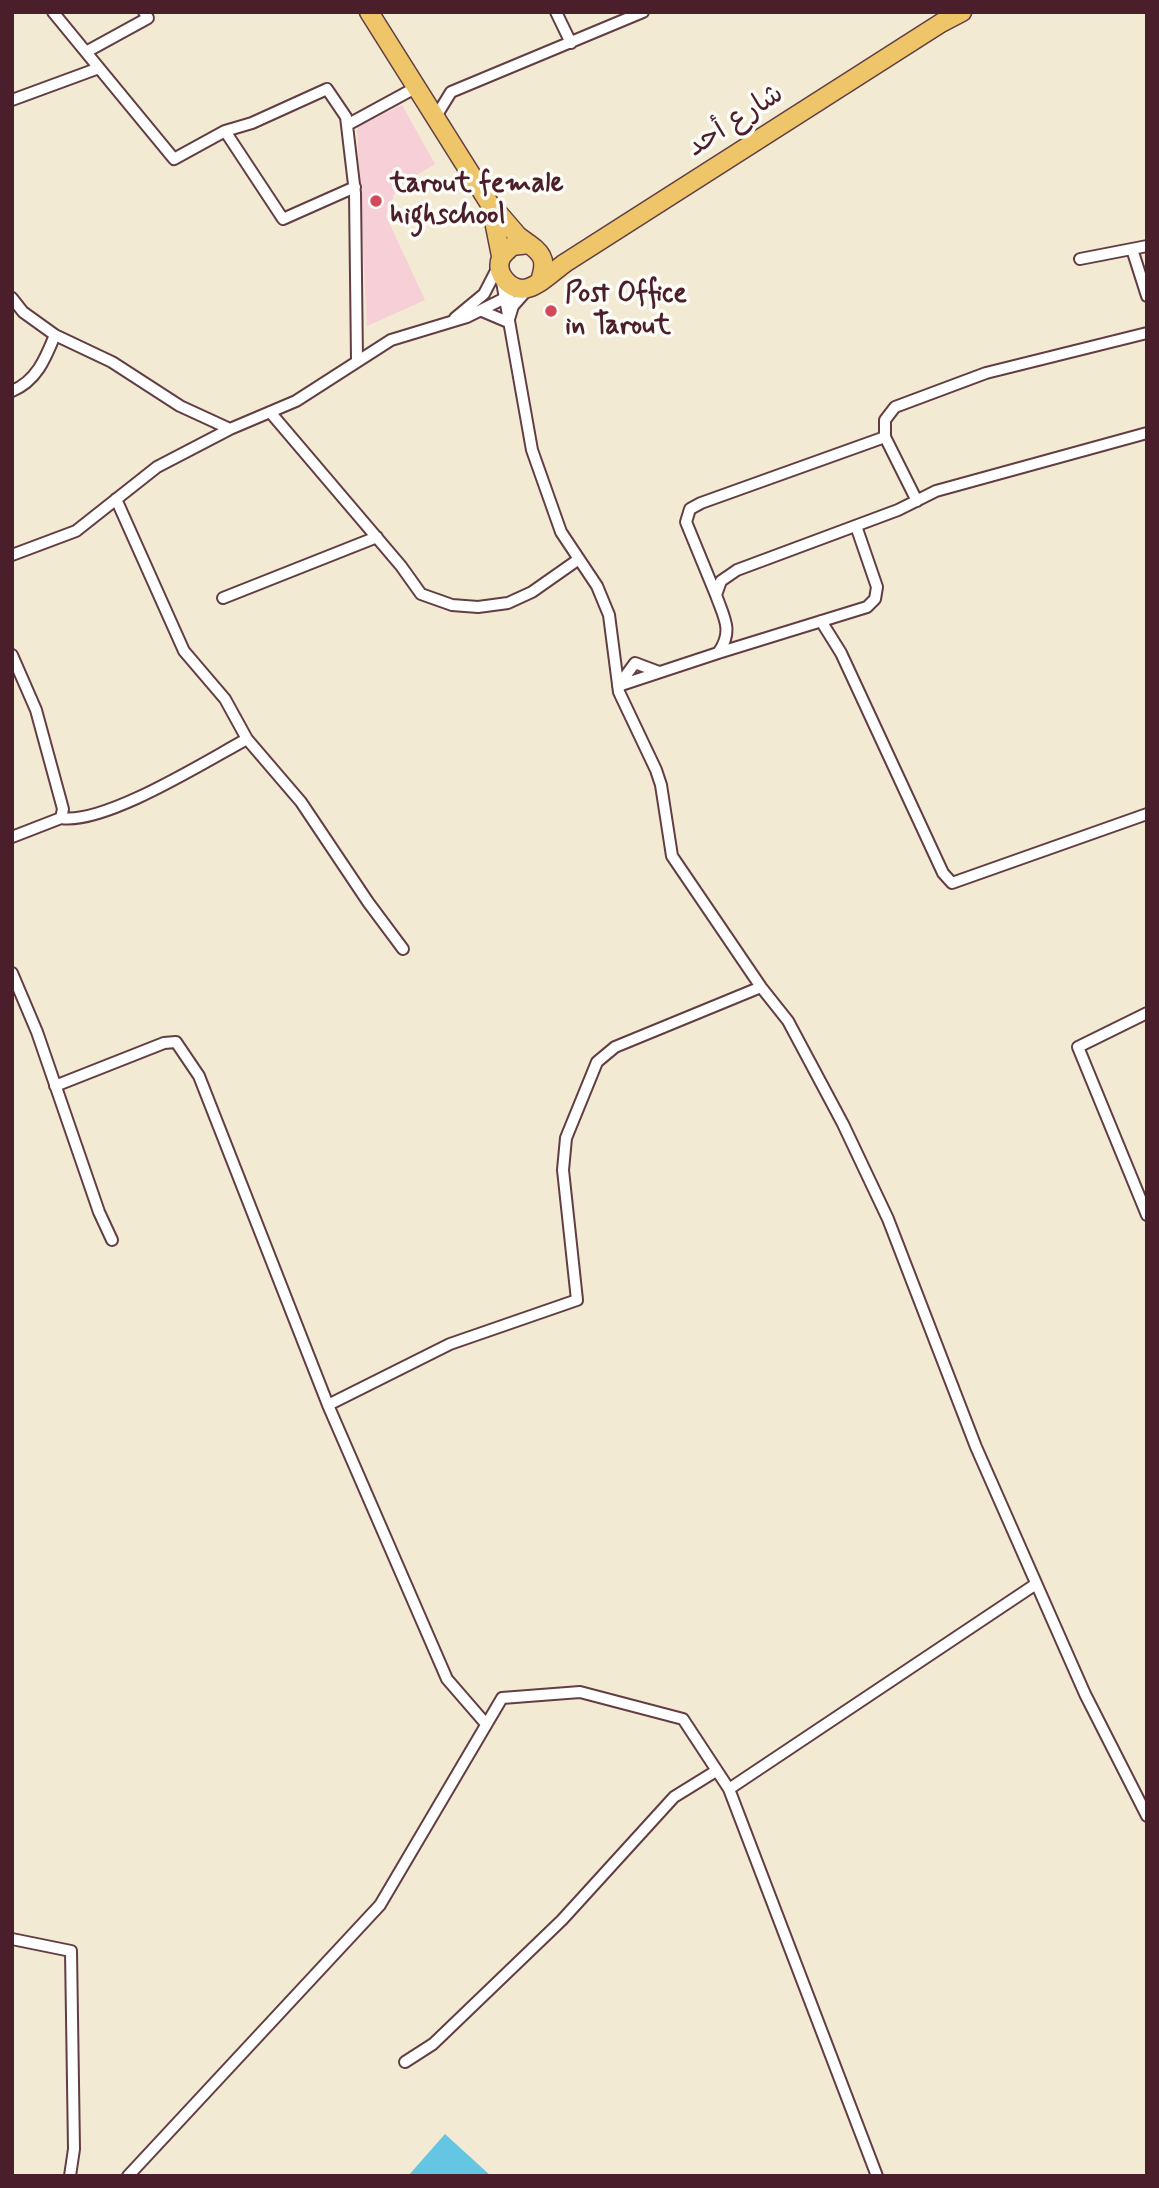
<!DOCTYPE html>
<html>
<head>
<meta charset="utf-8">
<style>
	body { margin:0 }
	#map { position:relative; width:1159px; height:2188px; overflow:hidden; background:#f2ead3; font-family:Mynerve,sans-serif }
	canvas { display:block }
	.frame { position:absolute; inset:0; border:14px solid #4a1f2b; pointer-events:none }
</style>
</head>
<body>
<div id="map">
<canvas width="1159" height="2188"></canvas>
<div class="frame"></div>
</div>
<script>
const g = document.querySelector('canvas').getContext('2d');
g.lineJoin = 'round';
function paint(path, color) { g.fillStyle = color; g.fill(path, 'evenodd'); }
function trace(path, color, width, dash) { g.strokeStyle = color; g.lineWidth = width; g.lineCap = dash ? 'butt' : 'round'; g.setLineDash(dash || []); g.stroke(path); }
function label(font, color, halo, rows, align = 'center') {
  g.font = font + ' Mynerve,"Playpen Sans Arabic",sans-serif'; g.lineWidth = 7; g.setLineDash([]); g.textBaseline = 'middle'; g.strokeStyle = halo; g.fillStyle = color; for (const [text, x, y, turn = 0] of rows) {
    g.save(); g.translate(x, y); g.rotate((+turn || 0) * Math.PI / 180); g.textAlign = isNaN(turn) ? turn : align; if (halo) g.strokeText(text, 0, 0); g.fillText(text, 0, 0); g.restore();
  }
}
paint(new Path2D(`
	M402,105l33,59 -38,23 -11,29 39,84 -58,26 -10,-199z`), '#f6cfd7');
paint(new Path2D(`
	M445,2134l46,42h-83z`), '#65c6e4');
const minor = new Path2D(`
	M53,12l46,56
	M556,12l15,31
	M86,52l62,-34 -4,-6
	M12,100l87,-32 75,91 51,-28 27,-8 75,-34 19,28 9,76 2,167
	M435,118l16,-26 192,-80
	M347,125l68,-37
	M225,131l58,88 72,-32
	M1132,249l15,47
	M1080,259l67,-13
	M501,276l31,174 29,82 36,54 12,29 10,77 37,78 5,15 11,71 89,131 27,34 55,103 45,95 88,228 109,247 62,122
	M12,298l11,14 32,23 57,27 68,44 50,23
	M482,311l26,11
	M455,318l29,-24 15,-29
	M509,319l4,-13 15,-17
	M12,391c25,-10 34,-34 43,-56
	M270,412l131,154 20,28 31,11 26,2 30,-4 24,-11 47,-33
	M116,499l68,152 41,48 22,40 54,63 67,100 35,47
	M917,501l-32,-64v-17l10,-13 91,-34 161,-40
	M12,555l64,-24 81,-64 73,-38 66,-28 95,-61 76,-23 42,-21
	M716,595l-30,-73 4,-13 11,-6 184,-66
	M223,598l154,-61
	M821,621l20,32 102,220 9,10 195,-69
	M718,653l149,-46 8,-8 2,-12 -21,-61
	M12,655l24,55 27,99 -2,9 -49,19
	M618,686l100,-33c16,-22 6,-35 -2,-58l5,-14 16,-11 161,-60 38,-19 211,-58
	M618,686l17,-23 24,9
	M61,818c44,7 145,-57 186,-79
	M12,973l25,59 62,180 13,28
	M1147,1013l-69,34 69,168
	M55,1086l109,-43 12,-1 23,34 129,329
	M486,1724l-39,-45 -119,-274 122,-61 127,-44 -14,-130 3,-32 31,-76 18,-15 146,-60
	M729,1789l148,387
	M12,1939l59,12 3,198 -4,27
	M405,2062l28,-18 129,-124 112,-123 42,-26
	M128,2176l252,-271 122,-207 78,-6 103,27 46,70 307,-205`);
const primary = new Path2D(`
	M369,12l122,194 10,50
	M493,207l25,29 11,8
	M540,281c6,-18 5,-26 -11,-37l-17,2c-4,4 -9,8 -11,12 -7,16 11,35 27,30 13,-4 26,-17 37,-25l376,-240 21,-11`);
trace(minor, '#633d44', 14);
trace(primary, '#633d44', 21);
trace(minor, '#fff', 10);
trace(primary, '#eec569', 18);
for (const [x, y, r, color] of [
	[376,201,7,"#d1495b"],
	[551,311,7,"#d1495b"]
]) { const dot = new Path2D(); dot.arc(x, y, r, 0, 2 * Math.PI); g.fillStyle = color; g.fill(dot); trace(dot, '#fdfcf7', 2.5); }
label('28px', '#4a1f2b', '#fdfcf7', [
	["شارع أحد",736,122,-33]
]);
label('bold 28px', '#4a1f2b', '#fdfcf7', [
	["tarout female",390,185],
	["highschool",390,217],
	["Post Office",565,295],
	["in Tarout",565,327]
], 'left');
</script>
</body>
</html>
